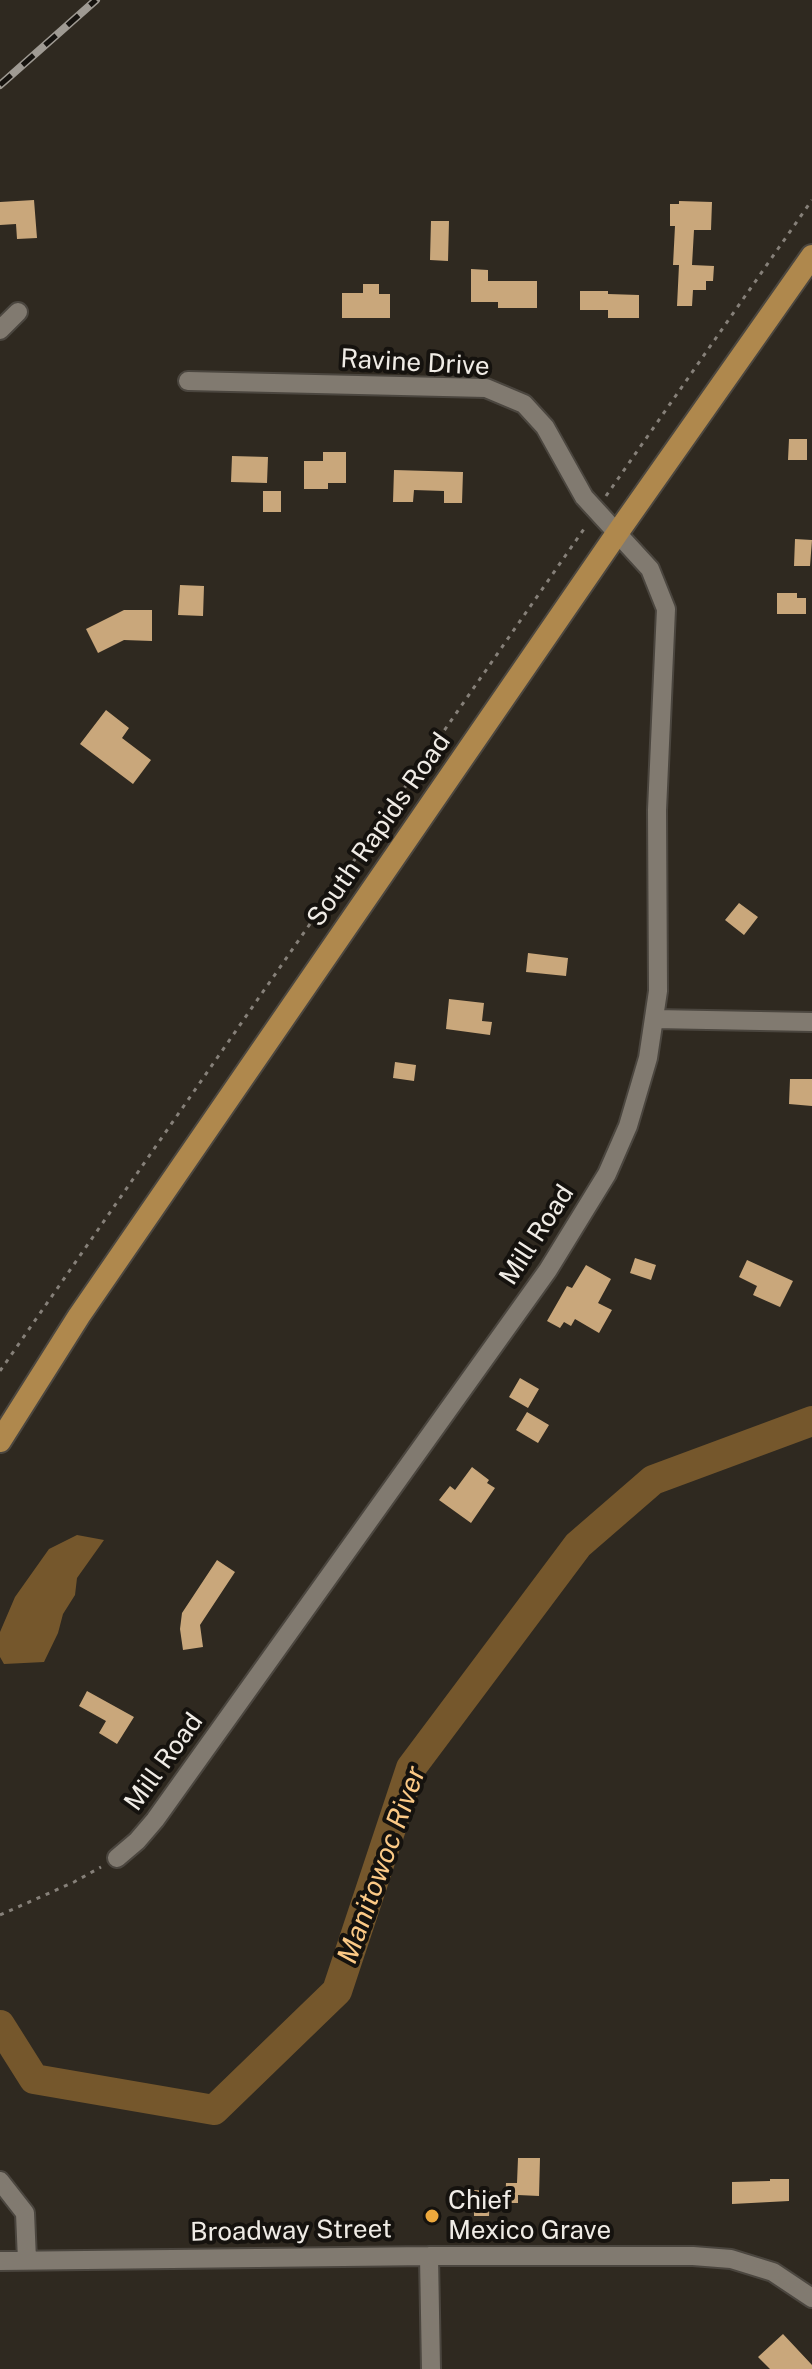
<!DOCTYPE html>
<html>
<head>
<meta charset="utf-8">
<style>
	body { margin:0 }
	canvas { display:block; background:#2f2920 }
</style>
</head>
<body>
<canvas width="812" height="2369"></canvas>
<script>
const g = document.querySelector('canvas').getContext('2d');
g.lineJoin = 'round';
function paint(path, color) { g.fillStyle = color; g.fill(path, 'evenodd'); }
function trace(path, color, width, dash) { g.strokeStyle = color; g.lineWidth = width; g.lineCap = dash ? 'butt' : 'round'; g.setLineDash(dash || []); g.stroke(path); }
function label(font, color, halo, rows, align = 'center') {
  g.font = font + ' "Public Sans",sans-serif'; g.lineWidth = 8; g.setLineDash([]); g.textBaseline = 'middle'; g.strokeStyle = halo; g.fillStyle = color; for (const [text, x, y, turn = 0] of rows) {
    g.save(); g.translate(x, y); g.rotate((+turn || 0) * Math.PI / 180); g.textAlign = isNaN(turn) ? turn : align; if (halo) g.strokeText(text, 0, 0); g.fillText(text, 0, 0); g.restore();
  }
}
paint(new Path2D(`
	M77,1535l27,5 -27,38 -2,17 -12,19 -5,19 -14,29 -40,2 -4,-7v-25l15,-35 34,-48z`), '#75572c');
trace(new Path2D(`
	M0,2025l34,54 180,31 123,-119 74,-223 167,-223 75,-65 159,-59`), '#75572c', 30);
paint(new Path2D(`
	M34,200l3,38 -20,1 -1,-15 -16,1v-23z
	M679,201l33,1 -1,28h-17l-2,35 22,1 -1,15h-7v9h-13l-1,16h-15l2,-41h-6l2,-39h-5v-22h9z
	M431,221h18l-1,40 -18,-1z
	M471,269l17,1v11h49v27h-39v-6h-27z
	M363,284h16v10h11v24h-48v-25h21z
	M580,291h28v3l31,1v23h-31v-8h-28z
	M789,439h18v21h-19z
	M323,452h23v31h-18v6h-24v-28h19z
	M232,456l36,1 -1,26 -36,-1z
	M394,470l69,2 -1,31h-18v-12l-30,-1 -1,12h-20z
	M263,491h18v21h-18z
	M795,539l17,1 -2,26h-16z
	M180,585l24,1 -1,30 -25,-1z
	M777,593h20v5h9v16h-29z
	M124,610h28v31l-28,-1 -26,13 -12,-24z
	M106,710l23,18 -7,10 29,22 -18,24 -53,-40z
	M739,903l19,14 -14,18 -19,-15z
	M528,953l40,5 -2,18 -40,-4z
	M449,999l35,4 -2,18 10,1 -2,13 -44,-6z
	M395,1062l21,3 -2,16 -21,-3z
	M790,1079h22v27l-23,-2z
	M635,1258l21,7 -5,15 -21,-7z
	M747,1260l46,21 -13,26 -27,-12 4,-9 -18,-9z
	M586,1265l25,14 -13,24 14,7 -13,23 -24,-14 -4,7 -7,-4 -4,6 -13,-7 20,-35 5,2z
	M520,1378l19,11 -11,19 -19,-11z
	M527,1412l22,13 -11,18 -22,-13z
	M472,1467l17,13 -2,3 8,5 -24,35 -32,-23 11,-14 5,4z
	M217,1560l18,12 -35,53 3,22 -20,3 -3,-21 2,-16z
	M87,1691l47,26 -17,27 -18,-11 7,-12 -27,-15z
	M518,2158h22l-1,38 -21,-1v8h-13l1,-20h11z
	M770,2179h19v22l-57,3v-22l38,-1z
	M474,2190l16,1 -1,25h-15z
	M783,2334l29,31v4h-42l-12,-12z`), '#c9a77b');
const minor = new Path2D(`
	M0,330l18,-18
	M655,1019l157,3
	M117,1858l20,-17 18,-21 393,-550 59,-96 21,-48 20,-68 10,-67 -1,-181 9,-201 -16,-40 -66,-72 -39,-70 -21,-23 -38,-16 -298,-7
	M0,2181l25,32 2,47
	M429,2256l2,113
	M0,2261l429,-5h264l38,3 42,13 39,26`);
const major = new Path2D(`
	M0,1441l79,-125 539,-784 194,-276`);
trace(minor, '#4b463f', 22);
trace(major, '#4b463f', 26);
trace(new Path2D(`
	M606,496l206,-296
	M0,1371l586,-845
	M0,1915l74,-33 27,-15`), '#868079', 3, [4, 6]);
trace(minor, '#817a70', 18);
trace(major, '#af884d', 22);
const rail = new Path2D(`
	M0,85l96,-85`);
trace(rail, '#9f9a93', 8);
trace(rail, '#15120e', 5, [15]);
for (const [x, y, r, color] of [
	[432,2216,8,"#eda83c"]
]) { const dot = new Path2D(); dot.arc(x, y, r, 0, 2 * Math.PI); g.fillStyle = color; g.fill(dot); trace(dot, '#15120e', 3); }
label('26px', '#f0ece6', '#15120e', [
	["Ravine Drive",415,363,3],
	["South Rapids Road",379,830,-55],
	["Mill Road",537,1235,-57],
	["Mill Road",164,1762,-54],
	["Broadway Street",291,2231,-1]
]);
label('26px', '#f0ece6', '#15120e', [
	["Chief",448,2201],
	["Mexico Grave",448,2231]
], 'left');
label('italic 28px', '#fbc986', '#15120e', [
	["Manitowoc River",382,1865,-70]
]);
</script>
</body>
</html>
